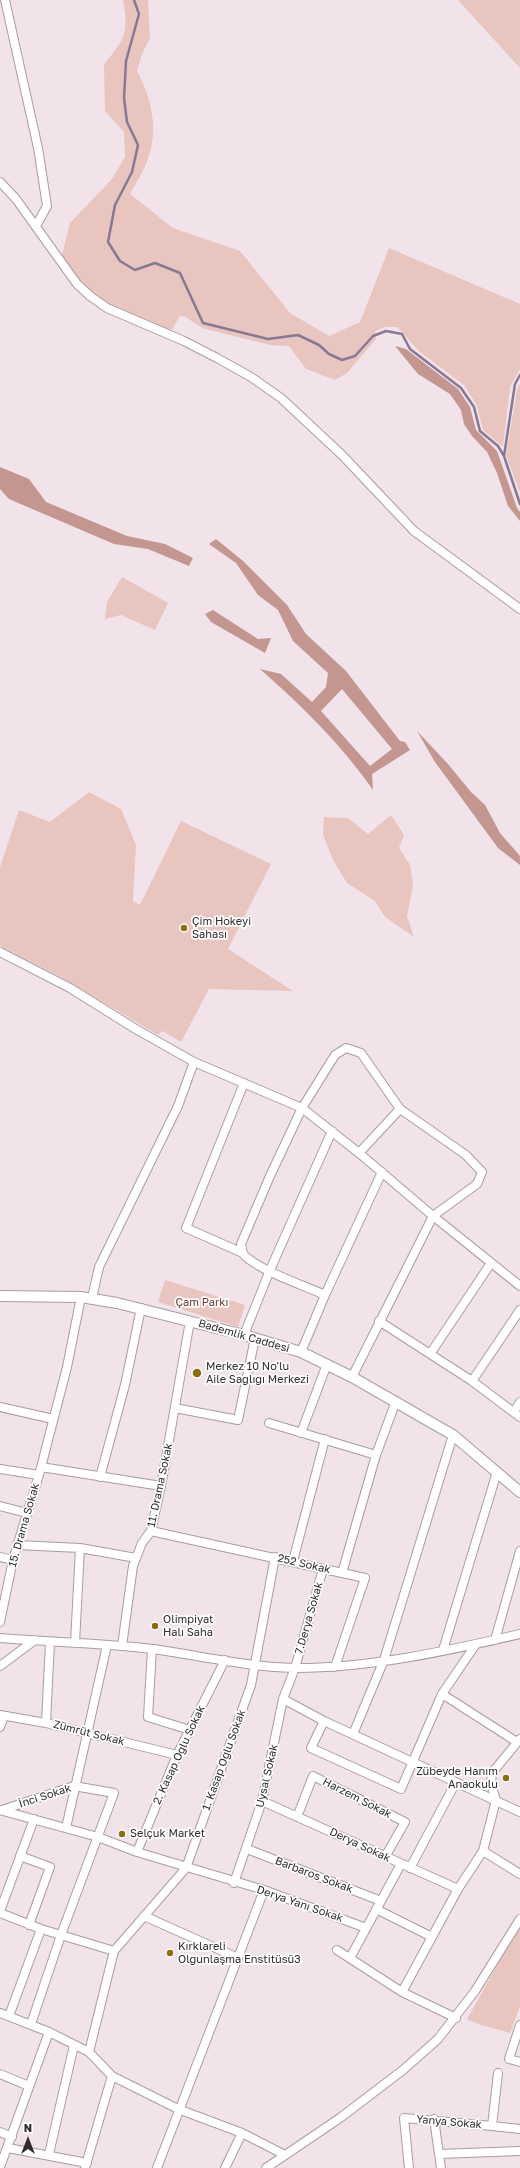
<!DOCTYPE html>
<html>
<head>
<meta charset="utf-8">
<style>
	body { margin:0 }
	#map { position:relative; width:520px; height:2168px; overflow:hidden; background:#f1e3e9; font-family:"Golos Text",sans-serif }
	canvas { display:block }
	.north { position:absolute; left:8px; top:2120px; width:40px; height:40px; -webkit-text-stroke:3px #fff; paint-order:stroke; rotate:0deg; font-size:11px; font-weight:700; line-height:16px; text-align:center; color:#302b2e }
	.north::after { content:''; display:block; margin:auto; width:14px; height:18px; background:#302b2e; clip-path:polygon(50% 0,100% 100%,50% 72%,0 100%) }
</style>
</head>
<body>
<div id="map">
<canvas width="520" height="2168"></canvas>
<div class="north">N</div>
</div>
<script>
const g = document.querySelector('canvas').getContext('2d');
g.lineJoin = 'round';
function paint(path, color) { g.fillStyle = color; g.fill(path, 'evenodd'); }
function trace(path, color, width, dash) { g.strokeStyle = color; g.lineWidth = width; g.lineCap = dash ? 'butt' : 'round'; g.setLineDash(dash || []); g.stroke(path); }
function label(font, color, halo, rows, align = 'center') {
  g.font = font + ' "Golos Text",sans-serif'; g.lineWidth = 3.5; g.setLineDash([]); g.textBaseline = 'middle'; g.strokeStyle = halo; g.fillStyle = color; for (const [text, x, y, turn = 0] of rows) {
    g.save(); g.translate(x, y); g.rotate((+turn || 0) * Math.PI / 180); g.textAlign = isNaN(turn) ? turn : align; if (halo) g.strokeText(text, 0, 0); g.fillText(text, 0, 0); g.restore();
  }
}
paint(new Path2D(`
	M123,0h25l2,38 -8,16 -5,17c14,26 22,58 11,87 -4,13 -12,25 -18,36l43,34 67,23 50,62 39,23 31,-14 29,-74 131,56v65l-10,18 -7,60 -20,-17 -6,-24 -13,-21 -44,-33 -23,-25h-11l-11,4 1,8 -29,34 -12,7 -29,-11 -17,-23 -19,-1 -68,-17 -18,-12h-4l-9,15c-26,-11 -57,-18 -79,-37 -12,-11 -21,-26 -30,-39l8,-32 42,-44 13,-22 -1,-25 -19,-21 -1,-47c21,-25 25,-31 19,-64z
	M458,0h62v68z
	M520,383v110l-14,-38 11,-65z
	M122,577l46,26 -13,27 -34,-15 -16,4 2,-17z
	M89,792l32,17 15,36 -3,56 7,4 41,-84 90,43 -43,85 65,42 -84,-2 -28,53 -18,-11 -5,4 -99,-59 -59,-30v-79l19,-57 31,12z
	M391,815l13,20 -5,13 11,17 3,20 -6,31 7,21 -29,-20 -10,-16 -28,-18 -14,-23 -10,-25 1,-18 24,1 20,16z
	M165,1280l80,25 -7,22 -80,-25z
	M520,1925v81l-10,27 -32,-9 -11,-5z`), '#e9c5c0');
paint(new Path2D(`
	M395,346l11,3 52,40 12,18 6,23 21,21 20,57 3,4v9l-12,-15 -11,-33 -10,-21 -15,-16 -8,-12 -3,-14 -11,-16 -32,-20z
	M0,467l29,12 17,23 81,34 38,8 28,14 -4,8 -41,-17 -34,-5 -105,-45 -9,-10z
	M216,539l27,22 44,44 19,29 40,37 54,70 5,1 5,8 -38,24 1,16c-32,-46 -71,-84 -113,-121l21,5 31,28 14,-15 2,-14 -35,-32 -15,-31 -20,-15 -22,-32 -27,-19zM342,689l50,60 -22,17 -49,-55z
	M213,610l45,29 13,-1 -6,15 -54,-31 -6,-8z
	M417,731l31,33 23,28 14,13 15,28 20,23v9l-22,-17 -63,-86z`), '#c39690');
trace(new Path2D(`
	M134,0l5,14 -13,47 -2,37 3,24 11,23 -6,27 -17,33 -7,37 12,19 15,9 20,-7 25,10 23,50 65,16 30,-4 21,10 10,9 13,6 13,-4 18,-20 13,-5 16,3 8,15 51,39 13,19 6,24 18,15 6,10 16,48
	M504,456l11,-72 5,-9`), '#877994', 2.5);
const minor = new Path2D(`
	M5,0l33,148 9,58 -11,20
	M0,182l16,17 61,85 13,12 17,12 77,33 33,17 34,19 30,21 61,57 72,76 106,78
	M0,952l70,36 64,40 60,34 108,46 57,45 74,63 87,70
	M359,1153l41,-44
	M243,1253l-57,-25 58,-145
	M325,1295c-22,-10 -62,-23 -80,-39 -3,-3 -3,-7 -4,-12l29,-68 32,-68 33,-53 11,-7 15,5 39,56 66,46 16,17 -5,12 -44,32 -81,161
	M92,1298l7,-31 79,-161 16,-44
	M379,1321l93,60 48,36
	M244,1335l26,-65 62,-139
	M301,1352l24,-57 57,-123
	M430,1354l61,-91
	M472,1381l48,-71
	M0,1407l53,12
	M175,1408l63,12 17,-82
	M514,1412l6,-10
	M269,1423l107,32
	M301,1433l26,-69
	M41,1467l120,19
	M0,1469l39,6
	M100,1477l25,-92 16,-77
	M0,1506l27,7
	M151,1531l214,47 -30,89
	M17,1545l63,3 56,10
	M0,1557l13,3
	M293,1561l32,-122
	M342,1573l34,-118 20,-54
	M0,1622l13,-62 26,-85 28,-108 14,-70
	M0,1638c51,4 103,5 154,11 47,7 94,18 141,19 75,0 152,-17 225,-34
	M495,1640l25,-89
	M75,1643l5,-95
	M122,1646l11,-80 9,-23 9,-12 10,-45 29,-165
	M152,1649l-4,68 42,13
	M443,1650l54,-178
	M0,1666l35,-26
	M442,1694l75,48
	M283,1699l41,22 196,91
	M0,1715l46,8 131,32
	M324,1721l-13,27 90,41 41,-95 34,-50
	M46,1723l4,-81
	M0,1727l4,-11
	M353,1734l31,-74 69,-225
	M496,1800l-5,-16 1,-11 28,-34
	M262,1801l196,88
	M0,1810l98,27 39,15 127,38 102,38
	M2,1810l72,-24 40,7 -53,142 -30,89
	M297,1817l16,-41 92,46 -20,35
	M66,1828l41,-183
	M247,1849l134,52
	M483,1851l37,23
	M137,1852l40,-97 48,-95
	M20,1856l30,11 -21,58
	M410,1868l46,-86
	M234,1883l28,-82 21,-102 12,-31 28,-99
	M376,1909l56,28
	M0,1911l34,-92
	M0,1913l41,16 73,22
	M144,1916l94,42
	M337,1950l65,42 54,26
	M350,1958l51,-94
	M402,1992l56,-103 25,-38 13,-51
	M0,2013l49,19 40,20 23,24 66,33 64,24 43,22
	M9,2016l32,-87
	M520,2025l-11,34 11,3
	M89,2052l25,-101 72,-83 65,-183 24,-128
	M0,2074l29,12
	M434,2119l7,49
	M492,2126l28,3
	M0,2132l12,5
	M8,2148l79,15
	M49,2154l25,-109
	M439,2154l81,-3
	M0,2167l49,-135
	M85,2168l27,-92
	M157,2168l107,-278
	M225,2168l17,-35
	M266,2168l74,-50 63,-48 35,-31 37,-48 45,-72
	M409,2168l-5,-50 88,8 6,-53`);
const tertiary = new Path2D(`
	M0,1296l81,1 36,6 127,32 57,17 51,25 101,58 67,57`);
trace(minor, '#a99ca2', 10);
trace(tertiary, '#a99ca2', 12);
trace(minor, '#fff', 8);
trace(tertiary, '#fff', 10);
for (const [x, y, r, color] of [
	[184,928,4,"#8d6c0f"],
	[197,1373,5,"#8d6c0f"],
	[155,1626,4,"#8d6c0f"],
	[506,1778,4,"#8d6c0f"],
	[122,1834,4,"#8d6c0f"],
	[170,1953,4,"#8d6c0f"]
]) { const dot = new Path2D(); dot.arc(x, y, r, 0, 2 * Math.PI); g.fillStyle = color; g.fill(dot); trace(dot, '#fff', 1.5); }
label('11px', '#302b2e', '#fff', [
	["Çim Hokeyi",192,922],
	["Sahası",192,935],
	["Merkez 10 No'lu",206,1367],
	["Aile Sağlığı Merkezi",206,1380],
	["Olimpiyat",163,1620],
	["Halı Saha",163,1633],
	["Zübeyde Hanım",498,1772,"right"],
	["Anaokulu",498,1785,"right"],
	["Selçuk Market",130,1834],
	["Kırklareli",178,1947],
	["Olgunlaşma Enstitüsü3",178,1960]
], 'left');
label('11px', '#723631', '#fff', [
	["Çam Parkı",202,1303]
]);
label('11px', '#302b2e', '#fff', [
	["Bademlik Caddesi",244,1336,16],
	["11. Drama Sokak",160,1485,-78],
	["15. Drama Sokak",24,1525,-74],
	["252 Sokak",304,1564,13],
	["7.Derya Sokak",309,1618,-74],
	["Zümrüt Sokak",89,1733,14],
	["2. Kasap Oğlu Sokak",179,1755,-65],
	["1. Kasap Oğlu Sokak",224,1760,-70],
	["Uysal Sokak",267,1776,-77],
	["İnci Sokak",45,1796,-18],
	["Harzem Sokak",357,1798,27],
	["Derya Sokak",360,1845,25],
	["Barbaros Sokak",314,1875,21],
	["Derya Yanı Sokak",300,1904,19],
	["Yanya Sokak",449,2122,5]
]);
</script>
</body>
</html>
